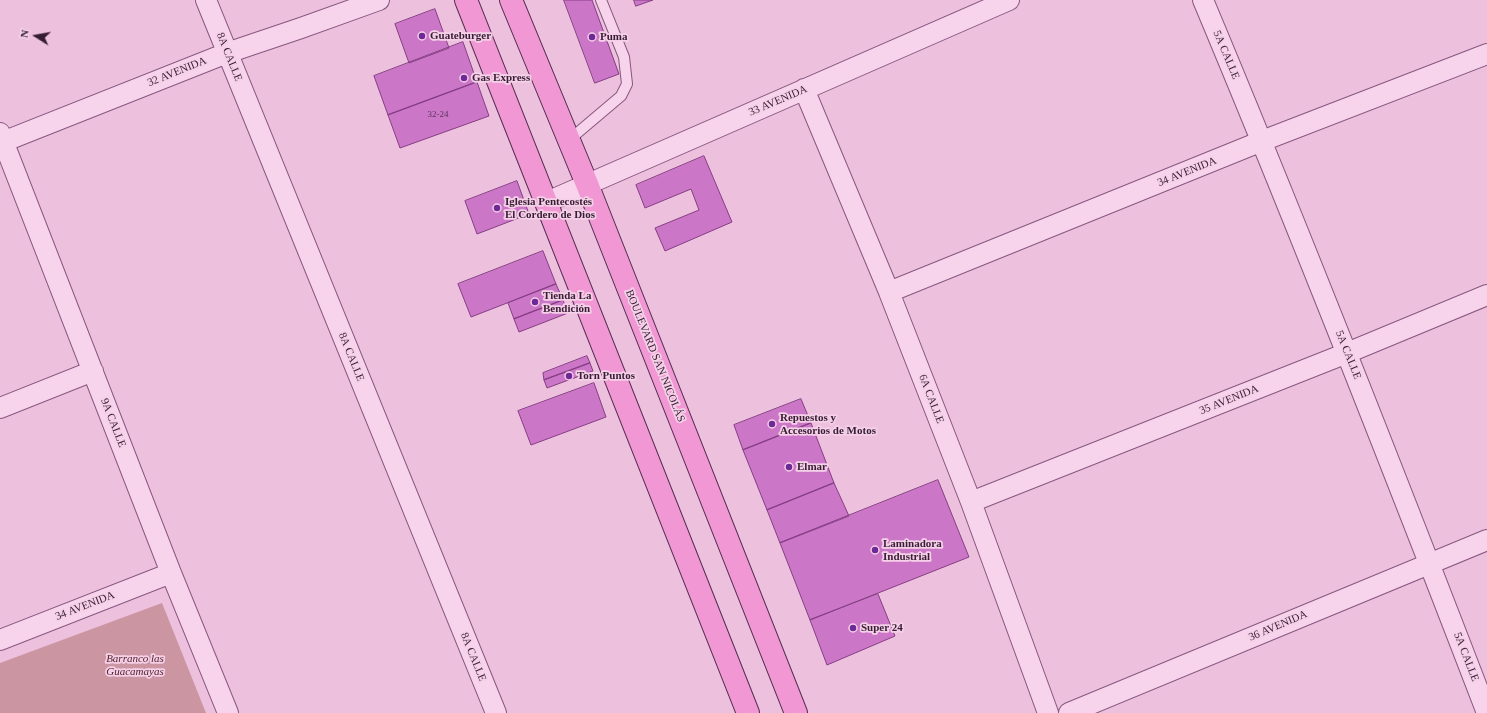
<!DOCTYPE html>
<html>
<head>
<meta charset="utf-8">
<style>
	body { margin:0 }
	#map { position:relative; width:1487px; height:713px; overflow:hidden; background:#edc0de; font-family:Georgia,serif }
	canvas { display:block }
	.north { position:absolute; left:16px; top:16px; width:40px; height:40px; -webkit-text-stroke:3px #f5d0e8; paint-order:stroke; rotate:281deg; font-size:11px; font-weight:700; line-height:16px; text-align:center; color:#361d33 }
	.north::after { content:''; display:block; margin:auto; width:14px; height:18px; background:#361d33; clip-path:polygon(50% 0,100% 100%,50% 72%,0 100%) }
</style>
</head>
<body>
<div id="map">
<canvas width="1487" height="713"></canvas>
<div class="north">N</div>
</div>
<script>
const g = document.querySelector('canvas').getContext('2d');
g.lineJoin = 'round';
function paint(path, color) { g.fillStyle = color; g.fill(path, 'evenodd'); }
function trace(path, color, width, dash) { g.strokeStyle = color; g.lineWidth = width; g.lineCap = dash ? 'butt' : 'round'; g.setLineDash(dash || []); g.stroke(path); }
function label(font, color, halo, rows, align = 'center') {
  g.font = font + ' Georgia,serif'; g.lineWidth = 3.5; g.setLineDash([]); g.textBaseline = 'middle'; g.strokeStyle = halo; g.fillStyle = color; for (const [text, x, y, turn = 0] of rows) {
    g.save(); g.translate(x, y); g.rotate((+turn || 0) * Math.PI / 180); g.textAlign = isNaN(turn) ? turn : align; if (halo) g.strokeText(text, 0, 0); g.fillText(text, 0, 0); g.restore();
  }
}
paint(new Path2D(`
	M162,603l44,110h-206v-50z`), '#cb95a2');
const building = new Path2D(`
	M564,0h28l27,74 -24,9z
	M634,0h19l-17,6z
	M435,9l14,39 -40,15 -14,-39z
	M463,42l14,40 -89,33 -14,-39z
	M477,82l12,34 -89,32 -12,-33z
	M704,156l28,66 -67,29 -10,-23 44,-18 -8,-21 -46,19 -9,-23z
	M517,181l12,33 -52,20 -12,-33z
	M543,251l13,33 -85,33 -13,-33z
	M556,284l7,16 -49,19 -6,-16z
	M563,300l5,13 -49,19 -5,-13z
	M587,356l3,7 -46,17 -1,-7z
	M590,363l3,8 -46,17 -3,-8z
	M594,383l12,34 -75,28 -13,-34z
	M801,399l10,24 -68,27 -9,-25z
	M811,423l23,60 -67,27 -24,-60z
	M938,480l31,77 -159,63 -30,-77z
	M834,483l15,33 -69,27 -13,-33z
	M878,594l17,42 -68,29 -17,-45z`);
paint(building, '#cb76c7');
trace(building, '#853e83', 1);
const service = new Path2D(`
	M569,140l52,-44 6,-12 -3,-27 -23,-57`);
const minor = new Path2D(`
	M206,0l290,713
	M1203,0c99,236 192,474 284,713
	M804,89l85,203 82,210 77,211
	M0,133l171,440 57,140
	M0,143l227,-90 74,-25 78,-28
	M547,202l462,-202
	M889,292l373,-151 225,-87
	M0,408l93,-37
	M971,502l376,-149 140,-58
	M0,640l171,-67
	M1069,713l418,-173`);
const primary = new Path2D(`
	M466,0l282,713
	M511,0l76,184 209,529`);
trace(service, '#86587f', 12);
trace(minor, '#86587f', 22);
trace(primary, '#542d50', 24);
trace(service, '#f8d3ec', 10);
trace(minor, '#f8d3ec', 20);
trace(primary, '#f198d4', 22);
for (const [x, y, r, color] of [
	[422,36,4,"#6d2995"],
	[592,37,4,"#6d2995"],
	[464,78,4,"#6d2995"],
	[497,208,4,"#6d2995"],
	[535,302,4,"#6d2995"],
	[569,376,4,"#6d2995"],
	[772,424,4,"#6d2995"],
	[789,467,4,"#6d2995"],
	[875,550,4,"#6d2995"],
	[853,628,4,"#6d2995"]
]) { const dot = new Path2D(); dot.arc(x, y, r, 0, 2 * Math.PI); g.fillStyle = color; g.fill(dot); trace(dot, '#f5d0e8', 1.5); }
label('9px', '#5b3358', null, [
	["32-24",438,115]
]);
label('bold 11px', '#361d33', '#f5d0e8', [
	["Guateburger",430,36],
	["Puma",600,37],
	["Gas Express",472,78],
	["Iglesia Pentecostés",505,202],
	["El Cordero de Dios",505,215],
	["Tienda La",543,296],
	["Bendición",543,309],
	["Torn Puntos",577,376],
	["Repuestos y",780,418],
	["Accesorios de Motos",780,431],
	["Elmar",797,467],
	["Laminadora",883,544],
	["Industrial",883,557],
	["Super 24",861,628]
], 'left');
label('11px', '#361d33', '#f5d0e8', [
	["5A CALLE",1226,55,67],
	["8A CALLE",229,57,68],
	["32 AVENIDA",177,72,-22],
	["33 AVENIDA",778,101,-23],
	["34 AVENIDA",1187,172,-22],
	["5A CALLE",1348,355,68],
	["BOULEVARD SAN NICOLÁS",655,356,68],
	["8A CALLE",351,357,68],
	["6A CALLE",931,399,69],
	["35 AVENIDA",1229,400,-22],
	["9A CALLE",113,423,69],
	["34 AVENIDA",85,606,-21],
	["36 AVENIDA",1278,626,-23],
	["8A CALLE",473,657,68],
	["5A CALLE",1466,657,69]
]);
label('italic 11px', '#522329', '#f5d0e8', [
	["Barranco las",135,659],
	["Guacamayas",135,672]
]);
</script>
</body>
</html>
